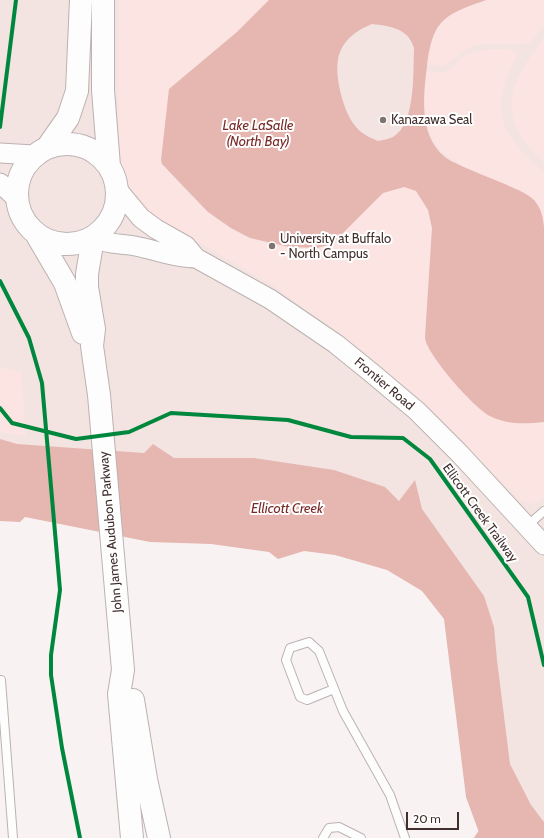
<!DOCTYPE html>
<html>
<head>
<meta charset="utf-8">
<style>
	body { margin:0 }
	#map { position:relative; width:544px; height:838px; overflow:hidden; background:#f8f3f2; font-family:Cabin,sans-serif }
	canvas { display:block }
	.scale { position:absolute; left:406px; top:812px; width:53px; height:18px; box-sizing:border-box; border:2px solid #402f2d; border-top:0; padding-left:5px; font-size:12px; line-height:14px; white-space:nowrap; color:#402f2d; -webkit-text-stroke:3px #fff; paint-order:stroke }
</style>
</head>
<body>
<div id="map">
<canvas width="544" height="838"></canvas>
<div class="scale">20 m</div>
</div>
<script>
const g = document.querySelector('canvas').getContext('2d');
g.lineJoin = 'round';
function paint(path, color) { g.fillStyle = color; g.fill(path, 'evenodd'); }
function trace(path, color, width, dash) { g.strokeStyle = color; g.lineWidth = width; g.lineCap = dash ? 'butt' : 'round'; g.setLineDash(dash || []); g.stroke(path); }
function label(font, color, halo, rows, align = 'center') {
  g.font = font + ' Cabin,sans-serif'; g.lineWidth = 4; g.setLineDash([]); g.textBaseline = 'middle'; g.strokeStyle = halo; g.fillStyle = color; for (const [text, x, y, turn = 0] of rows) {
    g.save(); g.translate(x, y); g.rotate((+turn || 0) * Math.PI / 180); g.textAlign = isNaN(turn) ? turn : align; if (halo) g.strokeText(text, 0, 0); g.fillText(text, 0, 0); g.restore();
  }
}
paint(new Path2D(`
	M0,0h544v838h-25l-55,-217 -61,-82 -403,-47z`), '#f3e4e2');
paint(new Path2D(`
	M119,0h150l-32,32 -68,57 -7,75c26,28 52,61 89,74 21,7 44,9 66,10l66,-55 21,-6 12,4 12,19 4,18 -7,109c6,16 15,27 26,41 29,36 45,49 93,44v76l-12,6 -12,-3 -80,-83 -78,-68 -87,-63 -127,-75 -13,-13 -12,-16 -5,-18z
	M486,0h58v26l-14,16 -5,2h-43l-13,4 -26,18 -16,-2c5,-44 20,-50 59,-64z
	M544,38v124c-49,-44 -37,-77 0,-124z
	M497,49c7,0 16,-1 20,6 -28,55 -18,79 27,117v55c-1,-8 -2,-16 -7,-23 -5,-9 -16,-13 -25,-17 -36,-16 -77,-23 -87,-67 -4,-16 0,-33 2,-49l19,2 15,-15 10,-6z
	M0,367l21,5 5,64 -26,-4z`), '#fbe4e2');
paint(new Path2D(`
	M269,0h217c-43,15 -53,20 -59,66 -4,31 -9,76 24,95 18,9 38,16 56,24 10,5 24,9 30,19 5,7 6,15 7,23v195c-18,2 -37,3 -54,-6 -15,-7 -65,-63 -65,-79l7,-109 -4,-18 -12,-19 -12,-4 -21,6 -51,51 -15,4 -28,-1 -39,-9 -19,-10 -23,-16 -46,-48 -1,-4 8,-71 68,-57zM372,24c18,2 36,4 42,24 -1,23 2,76 -21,89 -4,2 -10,3 -15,4 -7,-3 -16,-7 -21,-13 -14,-14 -25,-58 -17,-76 6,-15 18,-22 32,-28z
	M0,439l17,5 127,9 9,-9 21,14h80l80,12 51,17 14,14 16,-21 7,29 62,87 10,31 3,33 13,104 21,41 13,17v16h-63l-15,-41 -22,-178 -22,-28 -35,-21 -52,-15 -31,-4 -26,8 -9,-7 -58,-8 -61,-2 -125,-25 -5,5 -20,-1z`), '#e6b6b1');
trace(new Path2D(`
	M477,838l7,-10`), '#e6b6b1', 5.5);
const service = new Path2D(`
	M527,526l17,-15
	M1,680l12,158
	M334,689l-27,11 -7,-3 -14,-37 4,-12 19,-6 10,9 24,60 47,84 15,43
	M323,838l6,-10 10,-1 22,11`);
const tertiary = new Path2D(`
	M0,153l34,2
	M0,183l17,16
	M117,189l24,29 15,11 30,17 10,12 74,41 66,45 37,30 44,37 43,43 84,91
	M93,238c16,7 26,5 42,8 21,4 40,12 61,12`);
const secondary = new Path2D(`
	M103,0v90l6,76
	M17 194a50 50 0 1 1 100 0a50 50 0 1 1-100 0Z
	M47,148l21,-30 9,-27 4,-91
	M38,237l27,46 18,50
	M93,238l-6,36v13l7,42 -2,17 7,49 24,275 -4,24 13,144
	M133,700l13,79 13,59`);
trace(service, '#bcb2b1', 10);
trace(tertiary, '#bcb2b1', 21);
trace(secondary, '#bcb2b1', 24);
trace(service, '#fefdfd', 8);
trace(tertiary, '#fefdfd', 19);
trace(secondary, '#fefdfd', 22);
trace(new Path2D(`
	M0,127l16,-127
	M0,281l29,57 13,45 18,207 -9,65v20l11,73 18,90
	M0,408l12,15 64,16 53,-7 42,-19 117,7 63,17 52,1 27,21 98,138 16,68`), '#00873e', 4);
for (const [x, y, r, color] of [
	[383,120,4,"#807472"],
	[272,246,4,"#807472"]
]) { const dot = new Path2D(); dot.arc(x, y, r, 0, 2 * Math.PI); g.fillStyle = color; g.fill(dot); trace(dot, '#fff', 1.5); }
label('13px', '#402f2d', '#fff', [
	["Kanazawa Seal",391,120],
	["University at Buffalo",280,239],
	["- North Campus",280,254]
], 'left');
label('13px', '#402f2d', '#fff', [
	["Frontier Road",384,384,40],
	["Ellicott Creek Trailway",480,513,54],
	["John James Audubon Parkway",111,532,-95]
]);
label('italic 14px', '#782a27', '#fff', [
	["Lake LaSalle",258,126],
	["(North Bay)",258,142],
	["Ellicott Creek",287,509]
]);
</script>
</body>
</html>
